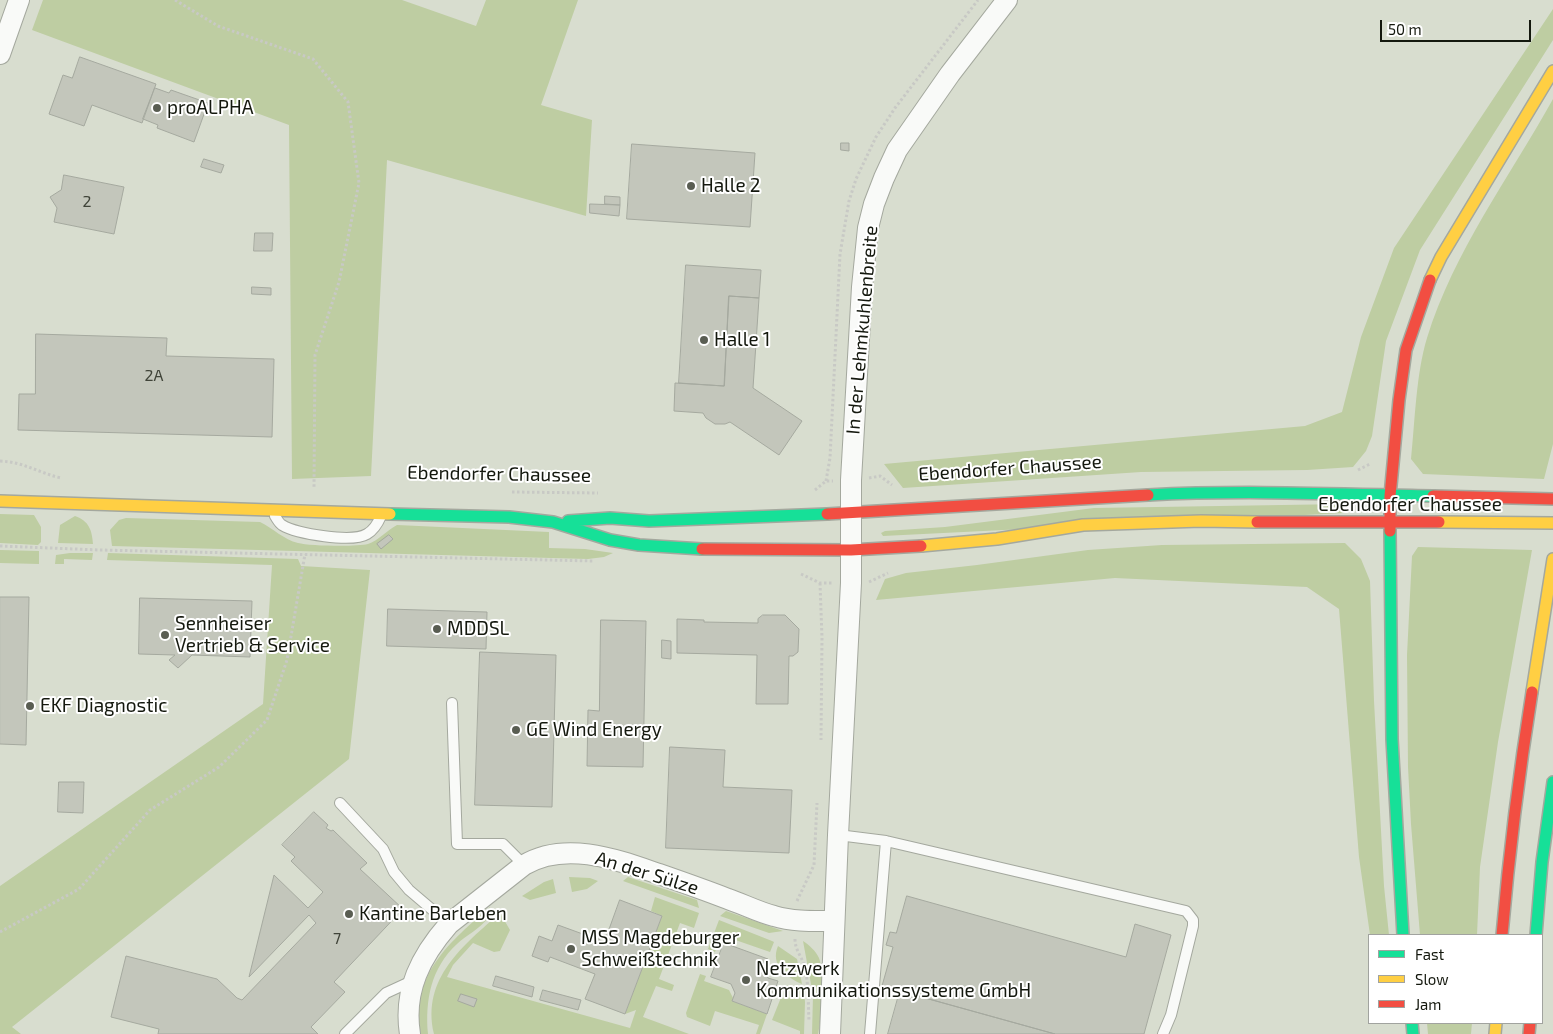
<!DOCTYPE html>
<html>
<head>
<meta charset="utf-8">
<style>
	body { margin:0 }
	#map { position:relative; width:1553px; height:1034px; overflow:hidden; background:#d8ddcf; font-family:"Exo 2",sans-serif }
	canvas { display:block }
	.legend { position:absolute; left:1368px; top:934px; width:175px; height:90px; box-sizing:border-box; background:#fff; border:1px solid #a1a39f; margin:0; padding:6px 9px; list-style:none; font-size:15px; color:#14180e }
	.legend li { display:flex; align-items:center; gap:10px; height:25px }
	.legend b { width:25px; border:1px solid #a1a39f }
	.scale { position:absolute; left:1380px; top:20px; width:151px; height:22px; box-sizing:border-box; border:2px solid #14180e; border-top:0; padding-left:6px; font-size:15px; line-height:18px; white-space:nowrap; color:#14180e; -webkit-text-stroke:4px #fff; paint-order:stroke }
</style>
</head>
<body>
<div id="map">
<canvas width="1553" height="1034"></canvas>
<ul class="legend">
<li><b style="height:6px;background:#16e098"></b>Fast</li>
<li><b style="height:6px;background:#ffcf43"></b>Slow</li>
<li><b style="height:6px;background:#f24e42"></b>Jam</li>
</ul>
<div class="scale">50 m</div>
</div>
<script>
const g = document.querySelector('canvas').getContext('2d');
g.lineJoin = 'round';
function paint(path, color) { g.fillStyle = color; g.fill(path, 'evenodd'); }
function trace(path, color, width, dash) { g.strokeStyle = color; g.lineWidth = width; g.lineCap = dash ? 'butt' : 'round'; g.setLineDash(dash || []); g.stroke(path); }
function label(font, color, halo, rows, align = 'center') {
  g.font = font + ' "Exo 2",sans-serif'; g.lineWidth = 4; g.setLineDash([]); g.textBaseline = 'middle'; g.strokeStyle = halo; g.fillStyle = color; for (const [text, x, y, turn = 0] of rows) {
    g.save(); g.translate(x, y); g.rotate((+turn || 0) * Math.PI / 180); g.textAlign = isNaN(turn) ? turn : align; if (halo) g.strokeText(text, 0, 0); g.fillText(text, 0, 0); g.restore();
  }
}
paint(new Path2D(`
	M43,0h359l74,26 10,-26h92l-37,105 51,15 -6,96 -199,-56 -16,316 -79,3 -3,-354 -257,-95z
	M1553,9v31l-133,210 -34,91 -14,95 -6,15 -13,16 -46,3 -166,2 -238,16 -19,-24 421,-38 37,-14 19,-75 33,-89z
	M1553,99v345l-9,35 -121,-5 -12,-15c4,-38 5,-85 16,-121 27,-87 82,-160 126,-239z
	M1345,504v9l-462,23 -2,-3 4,-2 60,-4 149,-19z
	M0,514l34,1 7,12v15l-3,3 -38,-2z
	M75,516c14,5 17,14 18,28l-35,-1 2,-18z
	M126,518l134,4c13,6 24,18 38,21 11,3 59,4 70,1 10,-3 19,-14 29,-19l152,7v16l36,1 28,4 -9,4 -16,2 -476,-13 -2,-16 9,-10z
	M1345,543l16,16 9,22 4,120 10,185 5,49h-19l-11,-78 -20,-248 -32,-22 -192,-9 -239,22 9,-21 21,-6 71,-8 111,-15 74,-5z
	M1418,547l114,3 -34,192 -18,125 -3,68h-57l-9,-111 -3,-57 -1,-112 5,-99z
	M0,550l39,1v13l-39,-1z
	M70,553h23l-1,7 -28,-1v5h-9l1,-9z
	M108,553l190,6 3,7 69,4 -21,189 -337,268 9,7h-21v-148l263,-182 9,-139 -165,-5z
	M569,877l21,1 8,3 -11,8 -15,3z
	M628,877l69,23 2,8 -76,-27z
	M553,879l3,14 -26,7 -8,-4 22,-14z
	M655,897l44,16 -5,15 -14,-5 -21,56 15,6 -2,6 -16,-5 -13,31 46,17h-255c-13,-56 30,-89 66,-121l10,17 -10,21 -6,1 -21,-9 -20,22 -6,12 183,51 6,-18 -11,4 37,-98 -11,-5z
	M490,907c-1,4 -1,9 -3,12 -6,9 -22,17 -30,25 -26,24 -32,56 -29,90h-7c-12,-59 30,-93 69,-127z
	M726,911l57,20 -14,2 -49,-17z
	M719,920l53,21 2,1 -4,10 -49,-17 -6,17 -7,-3z
	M803,941c6,4 13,10 16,17 6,15 3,60 -1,76h-6l1,-39z
	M778,946l19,13 5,25c-16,-7 -32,-19 -24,-38z
	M700,974l6,2 -2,5 25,9 4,8 -1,3 35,13 -7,20h-4l3,-9 -44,-14 -5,15 -23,-9 -1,-4z
	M786,985l18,5 1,12 -1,32h-4v-3l-28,-11z
	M1427,1023h45l-1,11h-43z`), '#becda2');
const building = new Path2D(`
	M80,57l76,27 -14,39 -50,-18 -8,21 -35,-12 14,-39 9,3z
	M155,88l14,5 2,-3 37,13 -14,39 -37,-14 1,-3 -15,-6z
	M841,143h8v8l-8,-1z
	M632,144l123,9 -5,74 -123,-8z
	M204,159l20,6 -3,8 -20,-6z
	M64,175l60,12 -10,47 -60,-12 3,-14 -7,-11 11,-7z
	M605,196l15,1v8l-15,-1z
	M590,204l30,1 -1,11 -29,-3z
	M255,233h18l-1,18h-18z
	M686,265l75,5 -2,28 -30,-2 -5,90 -45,-3z
	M252,287l19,1v7l-19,-1z
	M729,296l30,2 -6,90 49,33 -23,34 -49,-33 -5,2h-10l-9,-6 -3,-5 -29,-2 1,-28 49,3z
	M36,334l131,4 -1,18 108,3 -2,78 -254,-7 1,-36h16z
	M389,535l4,4 -12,10 -4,-5z
	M0,597h29l-3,148 -26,-1z
	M140,598l112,3 -2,56 -58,-2 -14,13 -9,-8 6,-5 -36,-1z
	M388,609l99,3 -1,37 -99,-3z
	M763,615h22l14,14 -1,23 -5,4h-4l-1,48h-32l1,-49 -80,-2v-34l27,1v2l54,1v-4z
	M601,620l45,1 -3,146 -56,-1 1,-56 11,1z
	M662,640l9,1v18l-9,-1z
	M480,652l76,3 -4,152 -77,-2z
	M670,747l55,3 -2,37 69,3 -3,63 -123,-5z
	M59,782h25l-1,31 -25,-1z
	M314,812l14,13 -2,3 5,3 2,-1 34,33 -7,6 43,40 -69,73 11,10 -34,35 7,7h-160l1,-5 -48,-12 15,-61 91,23 20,19 5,2 74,-77 -7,-8 -60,62 25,-102 34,33 15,-16 -32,-31 4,-4 -13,-12z
	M907,896l219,61 9,-33 36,11 -27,99h-89l-173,-48 11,-39 -7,-2 4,-13 6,1z
	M620,900l42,16 -37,98 -40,-15 10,-25 -45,-17 -2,5 -16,-6 7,-20 13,5 6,-16 33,12 2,-6 9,3 -3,6 5,2z
	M724,943l44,16 -4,10 4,9 10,3 -11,33 -35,-13 3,-8 -4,-9 -20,-7z
	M496,976l38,11 -2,10 -39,-11z
	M543,990l38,10 -3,10 -38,-10z
	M900,991l155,43h-167z
	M461,994l16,5 -3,8 -16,-6z`);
paint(building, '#c3c6bb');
trace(building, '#a5a99f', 1);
const lane = new Path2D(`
	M275,516c2,3 4,7 7,9 15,9 70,18 85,9 7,-4 11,-11 14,-18
	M452,703l5,141h46l21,21
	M340,803l43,46 11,23 15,18 40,34
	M838,835l48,6 300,70 7,9v6l-22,89 -8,19
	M345,1034l41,-41 26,-12
	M870,1034l16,-193`);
const street = new Path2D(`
	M0,54l19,-54
	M410,1034c-7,-44 11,-78 39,-110l75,-59c42,-25 94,-5 135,9 23,8 46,16 69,25 15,5 30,13 46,17 20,6 40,5 60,5
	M830,1034l8,-199 13,-252v-103l11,-193 6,-59 6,-24 10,-26 13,-28 53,-76 57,-74`);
const fast = new Path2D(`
	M1148,495c95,-5 190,-1 285,1
	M390,514l119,3 44,5 57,18 29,5 63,4
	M568,521l42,-3 39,3 178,-7
	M1390,531l2,208 11,196
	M1536,935l6,-73 11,-80
	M1412,1023l1,11`);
const slow = new Path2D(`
	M1430,280l11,-23 112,-186
	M0,501l390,13
	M1439,522l114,1
	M921,546l76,-7 86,-14 118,-4 56,1
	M1532,692l21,-133
	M1495,1034l1,-11`);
const jam = new Path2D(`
	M1433,496l120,3
	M827,514l321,-19
	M1257,522h182
	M1390,531v-35l9,-96 7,-50 24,-70
	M702,549l149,1 70,-4
	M1502,935c7,-81 17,-162 30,-243
	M1529,1034l1,-11`);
trace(lane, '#a4a89e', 12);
trace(street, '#a4a89e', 22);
trace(fast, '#a4a89e', 14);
trace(slow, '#a4a89e', 14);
trace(jam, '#a4a89e', 14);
trace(new Path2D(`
	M175,0l43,26 95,33 35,43 11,81 -20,99 -24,73 -1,133
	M0,461c24,1 39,12 61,17
	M1358,470l12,-6
	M869,478l11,-2 12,9
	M826,481l4,-23 10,-204 9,-53 7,-22 20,-42 19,-29 83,-108
	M815,490l11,-9h7
	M512,492l86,1
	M0,546l100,4 494,11
	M801,574l19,9h13
	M869,582l19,-9
	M820,583l2,55 -1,102
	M797,901l17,-36 3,-62
	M0,932l79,-43 71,-79 69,-43 48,-47 20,-60 18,-106
	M795,939c0,11 6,16 9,26 5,17 4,38 5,56`), '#c8c9c5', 3, [2.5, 2.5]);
trace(lane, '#f9faf8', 10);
trace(street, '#f9faf8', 20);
trace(fast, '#16e098', 11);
trace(slow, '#ffcf43', 11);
trace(jam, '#f24e42', 11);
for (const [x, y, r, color] of [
	[157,108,5,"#595d52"],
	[691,186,5,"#595d52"],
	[704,340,5,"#595d52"],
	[437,629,5,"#595d52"],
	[165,635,5,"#595d52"],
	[30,706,5,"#595d52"],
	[516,730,5,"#595d52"],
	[349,914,5,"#595d52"],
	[571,949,5,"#595d52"],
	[746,980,5,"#595d52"]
]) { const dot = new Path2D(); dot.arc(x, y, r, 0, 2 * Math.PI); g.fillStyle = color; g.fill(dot); trace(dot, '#fff', 2); }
label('16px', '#404439', null, [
	["2",87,202],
	["2A",154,376],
	["7",337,939]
]);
label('19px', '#14180e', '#fff', [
	["proALPHA",167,108],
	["Halle 2",701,186],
	["Halle 1",714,340],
	["Sennheiser",175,624],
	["Vertrieb & Service",175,646],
	["MDDSL",447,629],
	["EKF Diagnostic",40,706],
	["GE Wind Energy",526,730],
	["Kantine Barleben",359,914],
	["MSS Magdeburger",581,938],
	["Schweißtechnik",581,960],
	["Netzwerk",756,969],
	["Kommunikationssysteme GmbH",756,991]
], 'left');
label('19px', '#14180e', '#fff', [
	["In der Lehmkuhlenbreite",862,330,-85],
	["Ebendorfer Chaussee",1010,468,-4],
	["Ebendorfer Chaussee",499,474,1],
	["Ebendorfer Chaussee",1410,505],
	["An der Sülze",647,873,17]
]);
</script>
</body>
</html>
